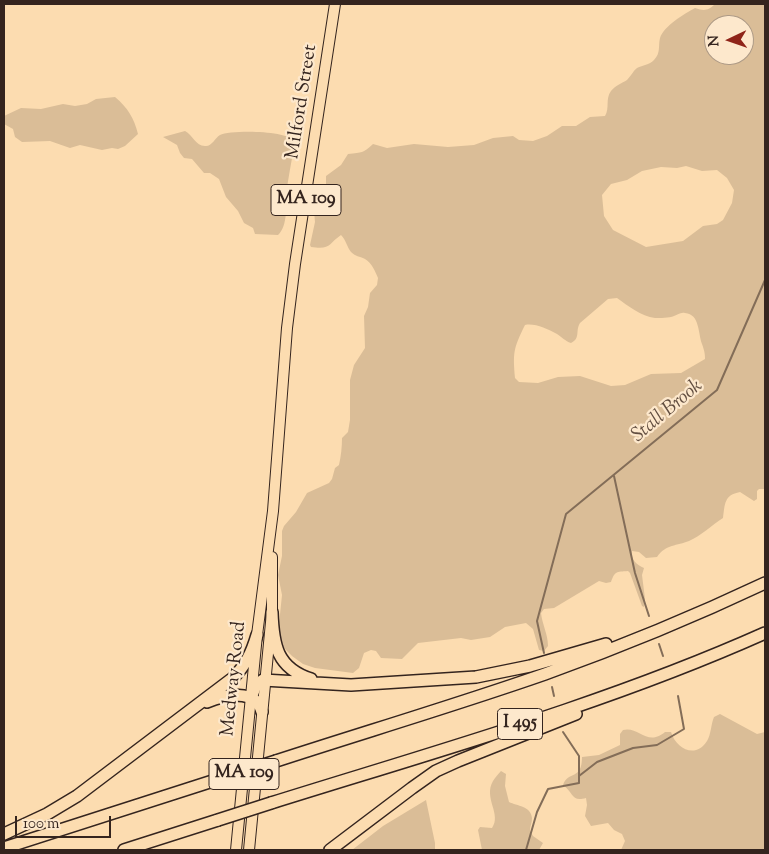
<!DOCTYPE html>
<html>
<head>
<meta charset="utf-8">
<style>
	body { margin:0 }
	#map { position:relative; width:769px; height:854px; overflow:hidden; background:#fcdcb0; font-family:"Sorts Mill Goudy",serif }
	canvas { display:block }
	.frame { position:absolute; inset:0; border:5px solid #34241e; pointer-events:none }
	.north { position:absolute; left:704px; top:15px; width:50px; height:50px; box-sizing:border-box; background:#fde8cc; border:1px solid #ad9a86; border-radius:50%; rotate:267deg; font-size:14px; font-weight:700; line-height:20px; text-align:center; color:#34241e }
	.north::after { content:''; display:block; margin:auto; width:18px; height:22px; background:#8f2418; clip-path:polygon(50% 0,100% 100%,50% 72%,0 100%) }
	.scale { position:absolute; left:15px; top:816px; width:96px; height:22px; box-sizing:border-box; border:2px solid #34241e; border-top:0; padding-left:6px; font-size:15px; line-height:18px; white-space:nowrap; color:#34241e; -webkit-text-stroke:4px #fde8cc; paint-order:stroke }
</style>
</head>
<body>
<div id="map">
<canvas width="769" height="854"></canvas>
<div class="frame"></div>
<div class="north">N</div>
<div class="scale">100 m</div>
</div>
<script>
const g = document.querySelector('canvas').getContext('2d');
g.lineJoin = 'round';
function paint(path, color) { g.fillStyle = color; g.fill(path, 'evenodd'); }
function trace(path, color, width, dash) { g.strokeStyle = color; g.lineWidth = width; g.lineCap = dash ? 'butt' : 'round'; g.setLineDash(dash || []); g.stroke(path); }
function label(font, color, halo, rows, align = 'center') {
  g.font = font + ' "Sorts Mill Goudy",serif'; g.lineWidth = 4.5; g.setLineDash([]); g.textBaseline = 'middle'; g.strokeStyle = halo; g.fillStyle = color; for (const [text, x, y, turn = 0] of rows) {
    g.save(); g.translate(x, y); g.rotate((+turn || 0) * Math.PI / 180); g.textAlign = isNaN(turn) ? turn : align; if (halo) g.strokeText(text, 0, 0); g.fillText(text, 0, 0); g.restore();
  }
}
paint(new Path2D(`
	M715,4h50v485h-6l-2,2v8l-3,2 -14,-9c-16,3 -15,12 -17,26 -11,7 -22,18 -34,23 -12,5 -23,3 -32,16l-11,1 -7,-6 -7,-1c-2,8 5,14 12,17l-2,7 3,24 -1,8 -2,-1 -12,-33 -2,-2c-12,1 -13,0 -17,11l-5,1 -7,-2 -45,27 -10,1 -3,4c1,11 7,21 7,33l-4,5 -5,-1 -6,-21 -7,-6 -21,4 -15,10 -19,3 -10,-2 -43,5 -16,16 -21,-1 -5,-7 -5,-1 -7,3 -5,15 -6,5 -38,-5 -12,-4 -11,-8 -8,-8 -3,-7 -2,-17 3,-29 -4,-20 4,-19v-25l2,-5 12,-14 11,-19 22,-10 3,-4 3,-11 4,-3c2,-9 3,-18 3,-27l6,-6 2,-12v-40l4,-15 11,-17 -1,-32 4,-9 2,-14 7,-8 1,-7c-3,-7 -6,-15 -13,-19 -6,-3 -9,-2 -14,-7 -4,-5 -5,-12 -10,-17 -13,9 -10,15 -30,12l-1,-2 5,-23 -1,-11 12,-25v-10l15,-11 7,-11c15,-2 14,0 25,-10l14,4 27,-4 34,3 26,-2 19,-7 20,-2 6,4 14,1 14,-5 15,-10h14l14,-9 15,-1c5,-8 0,-17 6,-25 4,-5 11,-8 16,-11 4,-4 6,-9 10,-12 6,-3 12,-3 17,-8 7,-7 4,-14 6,-22 4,-12 24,-24 35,-30 9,3 13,3 20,-4zM714,25h30v30h-30zM686,166l16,5 15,-1 10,8 7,12 -2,13 -9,17 -6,4 -14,2 -20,15 -37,6 -33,-17 -9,-14 -2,-21 9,-11 16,-4 15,-9 19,-4 16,1zM617,298c11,8 24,18 38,20 5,0 14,0 19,-2 4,-1 6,-4 11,-3 15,1 13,21 17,31 2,6 3,9 3,15l-24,14 -30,1 -26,11 -14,1 -31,-10 -22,1 -20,6 -19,-1 -4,-4c-2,-25 -2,-29 10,-53 10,-2 22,4 32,9 5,3 8,7 14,9 10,-5 4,-12 9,-20l28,-24z
	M115,97c13,11 19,21 23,37l-13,12 -7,3 -6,-1 -10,2 -22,-5 -10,3 -20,-7 -28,1 -7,-5 -2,-8 -9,-5v-8l17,-8 20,1 22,-5 12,2 12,-2 9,-5z
	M185,131c8,4 11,16 21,15 6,0 9,-8 14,-11 11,-5 69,-5 74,7 1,4 -7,41 -7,49 -1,13 1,35 -9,44l-23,-1 -2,-6 -9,-5 -6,-12 -12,-14 -7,-18 -9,-6h-6l-12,-14 -8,-1 -4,-5 -3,-8 -14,-8z
	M720,714l37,20 8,-2v118h-144l4,-9 -3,-7 -8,-4 -6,-7 -17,3 -6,-10 2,-11 -1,-7c-15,4 -12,-5 -23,-13 5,-15 19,-4 19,-28l17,-2 21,-10v-11l3,-4c16,-4 24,17 42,2h6c5,17 25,27 36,9 4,-6 4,-17 7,-24z
	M501,771l5,3 -1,12 4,16c8,4 22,4 23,16 0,5 -2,8 -2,13l3,5 10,7 -4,7h-57l-4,-20 2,-3 12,1c10,-14 -9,-30 1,-47 2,-3 5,-7 8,-10z
	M426,800l9,43v7h-83l31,-24z`), '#dabd97');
trace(new Path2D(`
	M614,476l21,97 14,43
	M659,644l4,12
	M544,653l-7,-32 29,-107 151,-124 48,-110
	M552,687l2,9
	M579,776l18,-14 36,-14 24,-3 27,-16 -6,-33
	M526,850l11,-38 11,-23 31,-6v-27l-16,-24`), '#836d58', 2);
const major = new Path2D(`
	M236,850l21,-215 16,-124 14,-183 8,-64 40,-260
	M249,850l23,-238v-55`);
const highway = new Path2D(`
	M272,612c1,33 5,56 39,67
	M251,698l5,-13 7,-5 88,5 125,-8 54,-11 76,-22
	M207,702c17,-7 49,-14 55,10
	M276,761c89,-29 180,-56 269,-87 75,-27 148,-57 220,-91
	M271,803c166,-52 335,-99 494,-170
	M4,834l43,-20 30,-18 156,-118c13,-13 19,-26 24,-43
	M4,848l218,-70
	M124,850l94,-30
	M330,850l82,-62 24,-17 22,-10 118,-47`);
trace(major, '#34241e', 12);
trace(highway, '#34241e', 14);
trace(major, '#fcdcb0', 10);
trace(highway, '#fcdcb0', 11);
const highwayBridge = new Path2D(`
	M222,778l54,-17
	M218,820l53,-17`);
trace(highwayBridge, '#34241e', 14, []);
trace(highwayBridge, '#fcdcb0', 11);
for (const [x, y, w] of [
	[306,200,70],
	[520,724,45],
	[244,774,70]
]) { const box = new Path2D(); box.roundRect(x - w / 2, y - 15.5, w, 31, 4); g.fillStyle = '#fde8cc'; g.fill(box); trace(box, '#34241e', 1); }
label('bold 18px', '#34241e', null, [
	["MA 109",306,200],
	["I 495",520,724],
	["MA 109",244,774]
]);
label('19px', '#34241e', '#fde8cc', [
	["Milford Street",303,102,-81],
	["Medway Road",235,679,-84]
]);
label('italic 20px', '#624e40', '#fde8cc', [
	["Stall Brook",668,412,-40]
]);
</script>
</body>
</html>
